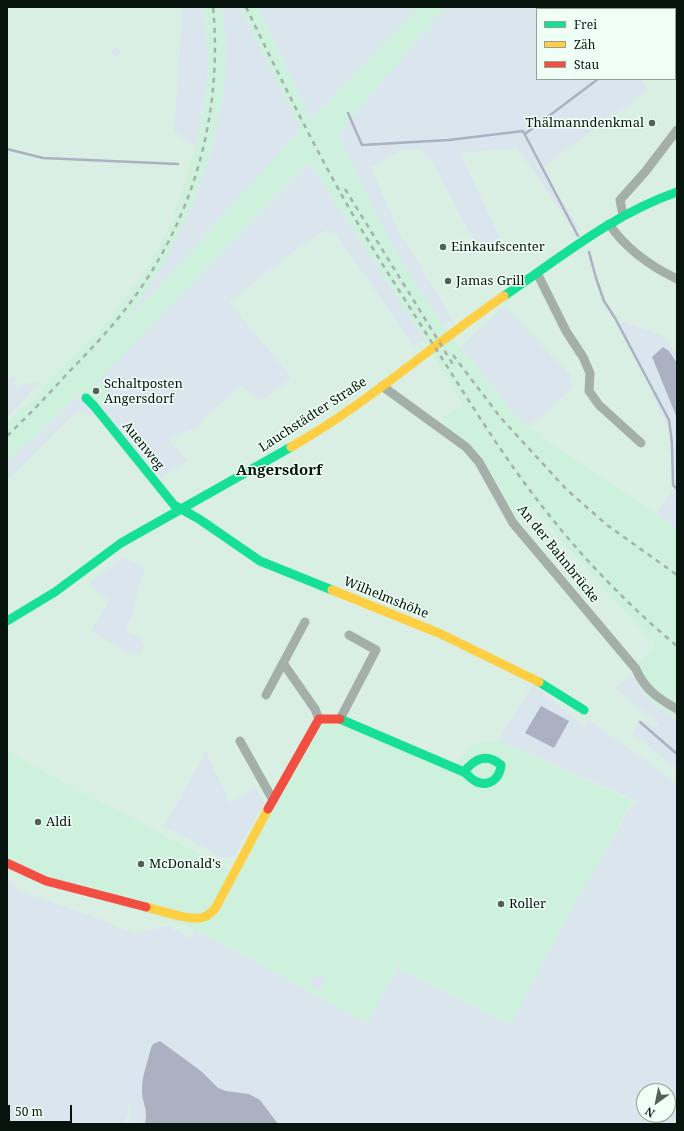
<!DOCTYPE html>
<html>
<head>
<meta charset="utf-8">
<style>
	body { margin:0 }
	#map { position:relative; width:684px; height:1131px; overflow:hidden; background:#daefe3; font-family:"Noto Serif",serif }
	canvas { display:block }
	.frame { position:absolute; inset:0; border:8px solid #07140d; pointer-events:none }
	.legend { position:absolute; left:536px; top:8px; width:140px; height:72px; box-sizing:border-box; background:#effff6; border:1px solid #92a199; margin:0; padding:5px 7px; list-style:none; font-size:12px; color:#07140d }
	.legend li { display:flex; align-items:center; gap:8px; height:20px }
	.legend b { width:20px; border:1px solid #92a199 }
	.north { position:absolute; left:636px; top:1083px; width:40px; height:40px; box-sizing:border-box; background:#effff6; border:1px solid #92a199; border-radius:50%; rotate:213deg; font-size:11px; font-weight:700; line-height:16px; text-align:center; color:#07140d }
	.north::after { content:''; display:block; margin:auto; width:14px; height:18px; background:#516158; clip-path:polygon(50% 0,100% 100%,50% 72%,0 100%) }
	.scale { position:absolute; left:8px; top:1105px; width:64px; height:18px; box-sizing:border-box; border:2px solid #07140d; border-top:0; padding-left:5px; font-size:12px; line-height:14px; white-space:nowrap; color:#07140d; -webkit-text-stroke:3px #effff6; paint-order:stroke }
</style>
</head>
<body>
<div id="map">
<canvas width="684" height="1131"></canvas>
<div class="frame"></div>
<ul class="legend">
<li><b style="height:5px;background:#16e098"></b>Frei</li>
<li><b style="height:5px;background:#ffcf43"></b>Zäh</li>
<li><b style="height:5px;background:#f24e42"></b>Stau</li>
</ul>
<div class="north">N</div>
<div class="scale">50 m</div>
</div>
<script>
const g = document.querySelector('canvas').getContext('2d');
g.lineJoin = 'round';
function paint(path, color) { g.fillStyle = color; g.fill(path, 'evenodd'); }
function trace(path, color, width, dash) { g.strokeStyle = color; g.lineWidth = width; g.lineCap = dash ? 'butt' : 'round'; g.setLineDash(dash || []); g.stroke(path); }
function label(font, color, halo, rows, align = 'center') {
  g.font = font + ' "Noto Serif",serif'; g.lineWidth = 3; g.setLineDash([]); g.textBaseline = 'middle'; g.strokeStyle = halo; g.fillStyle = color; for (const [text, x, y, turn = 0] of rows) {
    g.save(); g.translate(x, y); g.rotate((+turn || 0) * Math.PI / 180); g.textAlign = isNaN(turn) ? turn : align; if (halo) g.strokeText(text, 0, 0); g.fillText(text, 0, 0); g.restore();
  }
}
paint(new Path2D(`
	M202,7h19l5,26 -1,53 -14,68 -22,60 -25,50 -36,57 91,-102 43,-167 -23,-45h19l53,112 107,-112h29l-34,37 -75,91 105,191 66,82 20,19 23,17 105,70 20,15v189l-5,-2 -22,-15 -9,-11 -7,-14 3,-12 18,-19 -88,-98 -32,-41 -18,12 -32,-57 -17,-19 -28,-23 23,-14 -39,-65 -115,-178 -163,170 -36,63 -13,13 -16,-16 -42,41 -32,29v-39l29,-26 27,-31 21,-19 29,-32 36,-50 22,-41 25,-77 11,-62 1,-38z
	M319,719h14l124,44 17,-19 24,-4 134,61 -122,224 -113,-57 -30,55 -172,-94 -149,-48 -39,-18v-111l226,120z`), '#cef1de');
paint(new Path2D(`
	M183,7h19l6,40 -1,38 -11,62 -22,-15z
	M221,7h18l62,122 -176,195 39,-60 25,-50 22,-60 14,-68 1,-53z
	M258,7h160l-107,112z
	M447,7h230v13l-2,1v-12h-138v70h105l6,11 -105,77 17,31 20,31 -5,3 -58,-84 -57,5 40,85 -20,14 -49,-92 -11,-10 -16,-1 -33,18 28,65 54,88 -10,6 -52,-82 -53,-109 75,-91z
	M111.5 52a4.5 4.5 0 1 1 9 0a4.5 4.5 0 1 1-9 0Z
	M309,162l115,178 -10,7 -78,-113 -11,-4 -32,22 -64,50 63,76 -31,23 -19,-15 -36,29 -9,12 -22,10 -18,15 14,-10 16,19 -26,18 -15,-19 -4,3 -44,-55 12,-13 -12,-14z
	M504,306l66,68 2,14 -43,39 -20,-19 -48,-61z
	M614,319l45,15 18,18v11l-8,-11 -17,5 25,61v111l-20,-15 18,-28 -1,-46 -22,-45 5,-3z
	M14,374l2,6 -3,4 4,4 3,-4 20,-2 -33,36v-36z
	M81,392l-1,3 13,21 -9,-4h-8l-69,68v-18l32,-29z
	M122,557l22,10v4l-6,18 -4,21 -8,20 13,7 5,9 -4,7 -15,-2 -34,-20 18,-30 -20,-18z
	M632,675l2,1c2,5 4,10 7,14 8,12 23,23 36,28v50l-45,-34 11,-15 12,9 4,-3 -44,-37z
	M533,684l51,42 5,-6 88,63v341h-399l-29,-30 -23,-3 -8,-3 -17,-17 -41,-30 -9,7c-3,13 -10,30 -9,44 1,13 6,17 3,32h-16l2,-19 -3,1v10l-3,6h2l-1,2h-119v-245l19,14 68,24 40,17 32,-8 26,12 3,-9 172,94 30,-55 113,57 1,-2 63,-118 57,-99 7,-4 -140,-62zM644,1091h24v24h-24z
	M206,752l24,51 25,-15 9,15 -30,54 -11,1 -59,-32z
	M316,973l10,6 -6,12 -10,-6v-3z`), '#dbe5ee');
paint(new Path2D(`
	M663,347l6,4 8,12v55l-25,-61z
	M541,706l28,15 -15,27 -29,-15z
	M160,1041l41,30 17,17 8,3 23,3 11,6 18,24h-133c3,-15 -2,-19 -3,-32 -1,-14 6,-31 9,-44l2,-4z`), '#abb1c3');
trace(new Path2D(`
	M675,13l2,-1
	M348,113l14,32 87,-5 74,-9 55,105
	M525,134l73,-55
	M7,149l36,9 135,6
	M589,252l7,26 8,23 11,17 54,102 3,23 1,42 4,4
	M640,722l37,32`), '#abb1c3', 2.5);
trace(new Path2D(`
	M623,215l-3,-15 25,-28 32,-42
	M609,224c17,25 41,42 68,55
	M537,273l29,58 17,26 7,16 -1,18 10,14 42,38
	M382,386l84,61 13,15 34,61 123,146c8,20 23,30 41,40
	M283,663l32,46 4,10
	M266,695l39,-73
	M340,719l36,-69 -27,-15
	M240,741l33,59`), '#a5afaa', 9);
trace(new Path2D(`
	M504,296c56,-38 109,-82 173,-104
	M86,398l8,8 80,99 25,14 61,42 72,29
	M7,621l48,-29 66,-49 170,-96
	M539,682l45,28
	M340,719l124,53c4,3 8,8 13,10 13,5 23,-4 24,-17 -14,-12 -26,-7 -37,7`), '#16e098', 9);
trace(new Path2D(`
	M291,447c76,-43 141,-102 213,-151
	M332,590l109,44 98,48
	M146,907c14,3 45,15 58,10 5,-2 9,-6 12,-10l52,-98`), '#ffcf43', 9);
trace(new Path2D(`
	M268,809l51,-90h21
	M7,863l39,18 100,26`), '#f24e42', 9);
trace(new Path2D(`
	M246,7c33,68 66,136 103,201 25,44 53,87 80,130 34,53 67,108 106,159 41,54 89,105 142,149
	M345,189l109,177
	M453,355l47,62 66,72 41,36 70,50
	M7,436c21,-20 40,-40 59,-61 22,-23 45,-46 64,-72 64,-85 93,-190 83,-296`), '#a4b1aa', 2.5, [5, 5]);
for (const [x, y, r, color] of [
	[652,123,4,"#516158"],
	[443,247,4,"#516158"],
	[448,281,4,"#516158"],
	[96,391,4,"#516158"],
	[38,822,4,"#516158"],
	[141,864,4,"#516158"],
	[501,904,4,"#516158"]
]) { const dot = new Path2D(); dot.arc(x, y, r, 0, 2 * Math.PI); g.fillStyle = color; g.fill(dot); trace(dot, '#effff6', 1.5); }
label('13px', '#07140d', '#effff6', [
	["Thälmanndenkmal",644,123,"right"],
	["Einkaufscenter",451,247],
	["Jamas Grill",456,281],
	["Schaltposten",104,384],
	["Angersdorf",104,399],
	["Aldi",46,822],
	["McDonald's",149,864],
	["Roller",509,904]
], 'left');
label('13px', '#07140d', '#effff6', [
	["Lauchstädter Straße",313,415,-33],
	["Auenweg",143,446,51],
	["An der Bahnbrücke",558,554,51],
	["Wilhelmshöhe",386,598,22]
]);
label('bold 15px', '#07140d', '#effff6', [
	["Angersdorf",279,471]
]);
</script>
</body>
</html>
